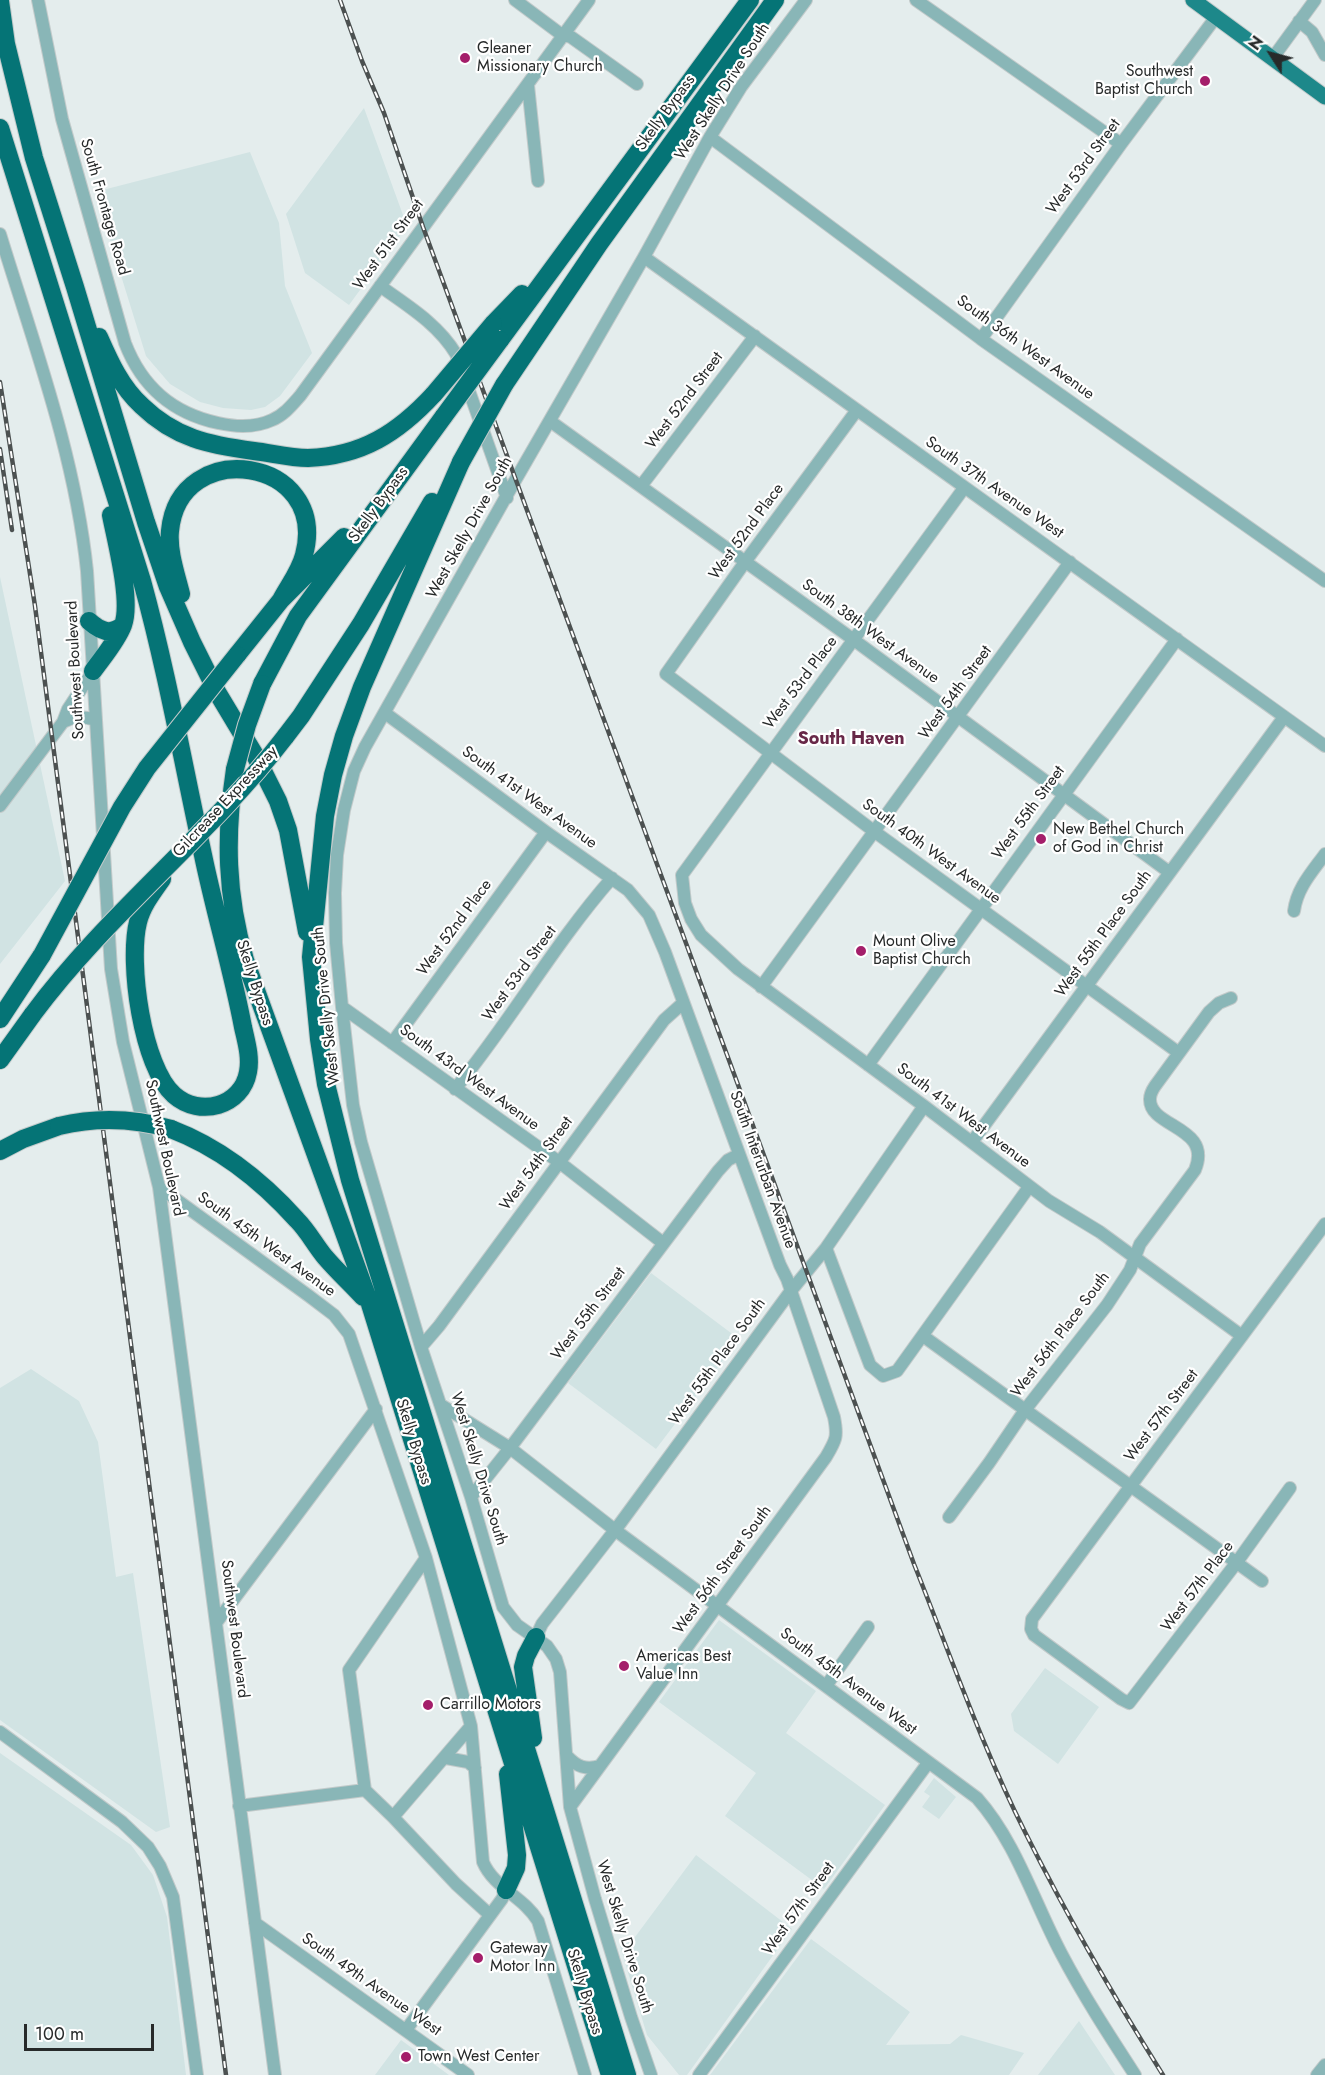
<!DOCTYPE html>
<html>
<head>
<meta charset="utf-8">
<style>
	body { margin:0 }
	#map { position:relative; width:1325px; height:2075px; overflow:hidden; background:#e4eded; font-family:Jost,sans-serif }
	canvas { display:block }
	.north { position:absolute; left:1241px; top:24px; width:60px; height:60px; -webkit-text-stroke:4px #fff; paint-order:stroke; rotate:306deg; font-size:16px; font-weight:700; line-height:24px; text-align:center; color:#272a2a }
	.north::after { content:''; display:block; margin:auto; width:21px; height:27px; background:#272a2a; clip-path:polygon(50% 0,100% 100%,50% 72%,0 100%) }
	.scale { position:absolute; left:24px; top:2024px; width:130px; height:27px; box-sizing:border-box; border:3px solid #272a2a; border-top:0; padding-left:8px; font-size:18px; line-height:21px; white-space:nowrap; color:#272a2a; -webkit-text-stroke:4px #fff; paint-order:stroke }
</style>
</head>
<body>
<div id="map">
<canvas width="1325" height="2075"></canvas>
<div class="north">N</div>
<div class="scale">100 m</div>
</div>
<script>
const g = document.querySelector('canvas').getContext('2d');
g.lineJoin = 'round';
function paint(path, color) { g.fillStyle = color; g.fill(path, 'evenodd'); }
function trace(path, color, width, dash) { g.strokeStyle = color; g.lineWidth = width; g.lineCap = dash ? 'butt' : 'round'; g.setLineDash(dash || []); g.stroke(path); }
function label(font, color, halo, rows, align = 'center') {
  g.font = font + ' Jost,sans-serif'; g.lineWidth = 4.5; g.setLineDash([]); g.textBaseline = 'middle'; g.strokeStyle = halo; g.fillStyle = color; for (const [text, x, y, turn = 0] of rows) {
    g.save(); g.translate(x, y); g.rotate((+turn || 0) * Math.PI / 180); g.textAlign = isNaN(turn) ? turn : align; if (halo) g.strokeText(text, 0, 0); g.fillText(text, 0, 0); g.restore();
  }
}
paint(new Path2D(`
	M364,108l43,118 -58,79 -44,-32 -19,-59z
	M250,152l29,71 6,63 27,67 -32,43 -15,11 -14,3 -28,-2 -23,-6 -30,-18 -24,-28 -51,-164z
	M0,577l65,304 -65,83z
	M651,1273l88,66 -83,110 -88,-66z
	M31,1369l48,32 19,41 18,135 17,-4 37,254 -14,5 -156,-112v-332z
	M719,1620l97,71 -30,42 99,72 -61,84 -99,-73 31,-43 -97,-71z
	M1045,1668l54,39 -41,57 -44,-33 -3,-17z
	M0,1753l131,92 22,30 14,42 19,158h-186z
	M934,1778l22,19 -17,22 -17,-12 8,-11 -6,-4z
	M696,1855l96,74 -105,146h-8l-32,-40 -27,-89 15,-9z
	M811,1939l99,73 -24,33 64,-1 11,-9 63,18 -15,22h-299z
	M1079,2021l36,54h-77z
	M401,2040l48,35h-74z`), '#d1e3e3');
const minor = new Path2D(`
	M38,0l24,119 63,224c17,44 47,70 93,80 18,4 37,5 54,-3 12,-5 20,-15 28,-24l289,-396
	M515,0l47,35 9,2 66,47
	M916,0l205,144
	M1299,21l13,11 13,23
	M1272,59l43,-59
	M528,85l10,96
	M710,137l271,202 344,242
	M0,234c34,111 75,221 87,337l24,398 12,73 36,145 116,888
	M644,257l681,489
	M380,286c28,20 58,38 76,68l51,144
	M981,339l140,-195 95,-127
	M857,410l-112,152 -79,112 209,158 304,221
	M550,421l304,219 315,232
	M641,486l114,-150
	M964,488l-282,387 3,28 6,16 10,16 37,34 186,137 125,95 51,31 142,104
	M385,713l161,119 82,58 21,25 16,37 115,313 7,14 47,138c4,20 2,23 -8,40l-256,350
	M63,722c11,-6 20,-6 33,-2
	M0,806l63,-84 5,-13 25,-38
	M1294,911c3,-23 18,-39 31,-57
	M761,987l309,-425
	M342,1007l217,155 104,81
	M392,1043l154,-211
	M868,1065l309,-426
	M455,1089c56,-68 99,-145 157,-211
	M972,1142l312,-425
	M159,1187l150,109 25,19 15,19 77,224 45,168 12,136c11,26 41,35 55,59l47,154
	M826,1248l44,117 13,11 14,-5 132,-184
	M923,1336l339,245
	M421,1347l18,-21 225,-306 19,-17
	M441,1405l69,43 105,82 362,268c39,44 57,104 84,155 22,42 48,82 74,122
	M1290,1488l-53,74 -108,141 -8,-4 -87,-64 -3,-6 1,-10 293,-395
	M471,1497l39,-49 208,-277 10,-11 10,-5
	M949,1517l40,-54 36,-53 82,-105 23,-35 10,-26 55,-74c18,-44 -46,-42 -45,-71 0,-4 3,-10 5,-13l54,-74 10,-9 12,-5
	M426,1558l-77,112 16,120 28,27 63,67 34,31
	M216,1623l160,-214
	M536,1637l6,-13 77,-99 171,-233 36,-44 98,-142
	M826,1686l42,-59
	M0,1732l122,90 26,25 12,19 13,31 24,178
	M567,1756c10,11 19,14 33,10
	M446,1758l22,4 7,6
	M239,1806l126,-16
	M393,1817l78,-91
	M255,1923l213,152
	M406,2030l96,-131 4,-9
	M651,2075l-20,-58 -36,-118 -25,-92 -10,-135 -4,-13 -9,-13 -30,-21 -14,-18 -32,-110 -50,-150 -60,-205 -8,-37 -11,-98 -6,-64 -1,-50 2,-38 7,-45 10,-39 11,-24 151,-268 128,-222 66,-120 31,-50 65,-87
	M699,2075l229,-312
	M1317,2075l8,-10`);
const major = new Path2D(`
	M1193,0l132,97`);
const highway = new Path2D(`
	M0,1l6,43 28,114 41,129 71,235 22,65 24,55 25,50 39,65 22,44 10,29 19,102
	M0,128l142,453c25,91 41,182 61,274 12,58 29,114 40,172 3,14 8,30 5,45 -6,34 -48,46 -74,23 -32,-28 -46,-133 -36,-173 4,-16 14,-29 24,-43
	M493,324l29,-30
	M99,337c11,25 22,50 43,69 33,32 67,39 112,45 17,2 36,7 54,7 54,-2 90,-25 126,-64
	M500,340l250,-340
	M504,385l95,-141 176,-244
	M461,462l-99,225 -18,49 -11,39 -8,41 -14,141 8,82 7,45 24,96 277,895
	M181,594c-5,-20 -13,-43 -11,-63 9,-96 160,-74 134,24 -4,16 -15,30 -23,45
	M89,621c11,10 22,15 34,4
	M237,655l44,-55 63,-63
	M93,671c10,-14 24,-30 30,-46 9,-24 -7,-84 -12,-110
	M262,684l36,-68 146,-200
	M285,737l16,-21 60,-92 71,-122
	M235,769c-10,67 -9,126 10,191l125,344 240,771
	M0,1019l42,-64
	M0,1060l33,-46
	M171,1129c50,19 91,52 126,91 11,11 18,25 28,37 12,14 26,27 38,40
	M0,1151l23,-12 36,-13
	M533,1738l-10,-71 3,-11 10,-19
	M506,1890l10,-22 1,-13 -9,-81`);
trace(minor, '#c2caca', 14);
trace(major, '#c2caca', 17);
trace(highway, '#c2caca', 20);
trace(minor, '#89b6b7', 12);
trace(major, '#1d888a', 15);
trace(highway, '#057476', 18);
const rail = new Path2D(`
	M340,0l22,61 22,52 39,114 491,1337c36,90 68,183 112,270 41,82 88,163 137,241
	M0,382l35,224 191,1469
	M0,449l12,81`);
trace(rail, '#4c5151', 4.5);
trace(rail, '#fff', 2, [7]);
const highwayBridge = new Path2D(`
	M434,394l59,-70
	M444,416l56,-76
	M461,462l43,-77
	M235,769l12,-44 15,-41
	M42,955l80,-148 25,-39 90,-113
	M33,1014c75,-101 176,-178 252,-277
	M59,1126c38,-9 74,-8 112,3`);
trace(highwayBridge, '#c2caca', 20, []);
trace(highwayBridge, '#057476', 18);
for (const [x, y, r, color] of [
	[465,58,6,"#a41e6a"],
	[1205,81,6,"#a41e6a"],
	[1041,839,6,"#a41e6a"],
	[861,951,6,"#a41e6a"],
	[624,1666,6,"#a41e6a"],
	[428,1705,6,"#a41e6a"],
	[478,1958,6,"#a41e6a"],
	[406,2057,6,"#a41e6a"]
]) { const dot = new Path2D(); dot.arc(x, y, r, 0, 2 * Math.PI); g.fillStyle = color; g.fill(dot); trace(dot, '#fff', 2); }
label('16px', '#272a2a', '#fff', [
	["Gleaner",477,49],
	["Missionary Church",477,67],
	["Southwest",1193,72,"right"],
	["Baptist Church",1193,90,"right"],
	["New Bethel Church",1053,830],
	["of God in Christ",1053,848],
	["Mount Olive",873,942],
	["Baptist Church",873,960],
	["Americas Best",636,1657],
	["Value Inn",636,1675],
	["Carrillo Motors",440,1705],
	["Gateway",490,1949],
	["Motor Inn",490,1967],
	["Town West Center",418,2057]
], 'left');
label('16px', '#272a2a', '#fff', [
	["West Skelly Drive South",723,92,-57],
	["Skelly Bypass",666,113,-54],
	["West 53rd Street",1084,167,-54],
	["South Frontage Road",104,207,74],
	["West 51st Street",389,245,-54],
	["South 36th West Avenue",1025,348,36],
	["West 52nd Street",685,401,-53],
	["South 37th Avenue West",994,488,35],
	["Skelly Bypass",379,505,-54],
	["West Skelly Drive South",470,528,-61],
	["West 52nd Place",747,532,-54],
	["South 38th West Avenue",870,632,36],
	["Southwest Boulevard",76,670,-93],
	["West 53rd Place",801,683,-53],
	["West 54th Street",956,693,-54],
	["South 41st West Avenue",529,798,36],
	["Gilcrease Expressway",226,802,-47],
	["West 55th Street",1029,813,-54],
	["South 40th West Avenue",931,852,36],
	["West 52nd Place",455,928,-54],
	["West 55th Place South",1104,934,-54],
	["West 53rd Street",520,974,-54],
	["Skelly Bypass",254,983,72],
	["West Skelly Drive South",327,1006,-96],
	["South 43rd West Avenue",469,1078,36],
	["South 41st West Avenue",963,1116,37],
	["Southwest Boulevard",164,1148,78],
	["West 54th Street",537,1164,-54],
	["South Interurban Avenue",762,1170,70],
	["South 45th West Avenue",266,1245,36],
	["West 55th Street",589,1314,-53],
	["West 56th Place South",1061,1335,-53],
	["West 55th Place South",718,1362,-54],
	["West 57th Street",1162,1416,-53],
	["Skelly Bypass",413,1442,73],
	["West Skelly Drive South",478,1469,73],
	["West 56th Street South",723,1570,-54],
	["West 57th Place",1198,1587,-53],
	["Southwest Boulevard",234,1629,83],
	["South 45th Avenue West",848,1682,37],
	["West 57th Street",799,1909,-54],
	["West Skelly Drive South",624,1937,73],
	["South 49th Avenue West",371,1985,35],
	["Skelly Bypass",584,1992,73]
]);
label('bold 18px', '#682848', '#fff', [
	["South Haven",851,740]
]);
</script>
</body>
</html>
